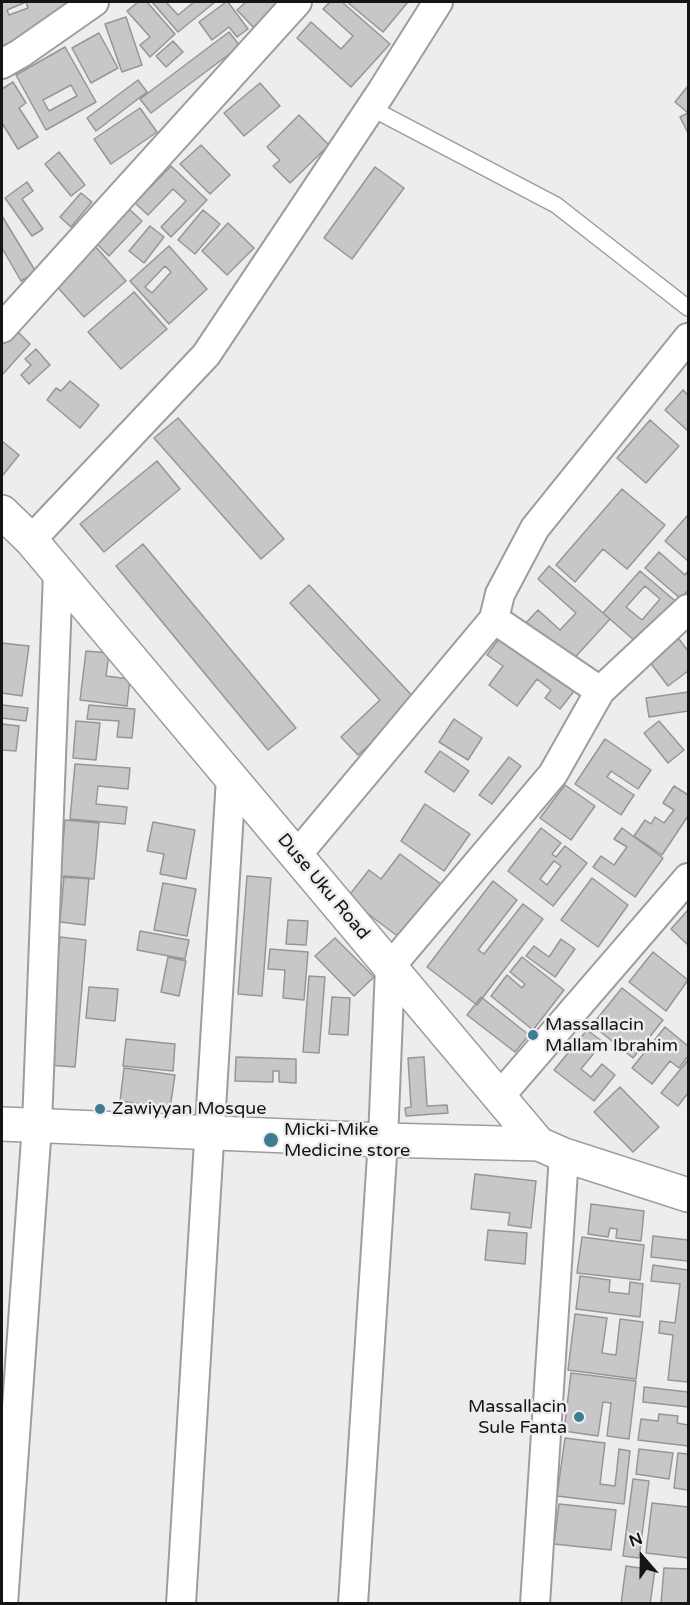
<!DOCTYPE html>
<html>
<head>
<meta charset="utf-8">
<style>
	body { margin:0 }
	#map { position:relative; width:690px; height:1605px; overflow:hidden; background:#ededef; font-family:"Varela Round",sans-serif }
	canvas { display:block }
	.frame { position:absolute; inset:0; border:3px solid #151516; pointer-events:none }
	.north { position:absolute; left:612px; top:1527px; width:60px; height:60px; -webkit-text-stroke:4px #ededef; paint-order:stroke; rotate:340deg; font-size:16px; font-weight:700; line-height:24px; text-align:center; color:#151516 }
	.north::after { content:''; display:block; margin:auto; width:21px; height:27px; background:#151516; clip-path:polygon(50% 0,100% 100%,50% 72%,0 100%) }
</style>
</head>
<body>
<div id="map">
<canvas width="690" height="1605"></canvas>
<div class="frame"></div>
<div class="north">N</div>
</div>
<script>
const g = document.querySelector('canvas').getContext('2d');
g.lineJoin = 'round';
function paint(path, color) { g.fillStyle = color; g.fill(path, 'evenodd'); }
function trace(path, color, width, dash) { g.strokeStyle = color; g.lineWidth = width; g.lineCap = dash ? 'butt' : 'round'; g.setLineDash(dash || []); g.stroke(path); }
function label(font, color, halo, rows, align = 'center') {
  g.font = font + ' "Varela Round",sans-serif'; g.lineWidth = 5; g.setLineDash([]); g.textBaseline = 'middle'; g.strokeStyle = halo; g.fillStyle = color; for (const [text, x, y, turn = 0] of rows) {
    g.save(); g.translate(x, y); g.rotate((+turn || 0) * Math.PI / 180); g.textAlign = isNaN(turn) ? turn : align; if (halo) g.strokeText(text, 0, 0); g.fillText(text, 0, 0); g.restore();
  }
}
const building = new Path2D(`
	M2,2h69l6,14 -75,30zM26,2l2,6 -19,7 -2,-5z
	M138,2h9l28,32 -25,23 -10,-12 10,-8 -23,-26z
	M152,2h17l-2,1 11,12 16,-13h21l-37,30z
	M226,2h2l20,27 -11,8 -8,-10 -17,13 -13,-18z
	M246,2h40l-30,28 -19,-20z
	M330,2h12l48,42 -39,43 -54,-49 14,-16 30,27 12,-13 -30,-27z
	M347,2h61l-25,30z
	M126,17l16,48 -20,7 -17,-48z
	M229,32l11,14 -89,67 -11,-14z
	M99,33l19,35 -27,15 -19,-35z
	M173,41l10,11 -17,15 -10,-11z
	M65,47l31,55 -50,28 -30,-55zM71,85l6,11 -28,15 -6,-11z
	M138,80l9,12 -51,39 -9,-13z
	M13,82l13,21 -7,5 19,29 -20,12 -16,-26v-34z
	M260,83l20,23 -36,30 -20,-23z
	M688,86v47l-8,-16 8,-4 -13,-11z
	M140,108l17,24 -46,32 -17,-25z
	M299,115l30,30 -39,38 -17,-17 7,-6 -13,-13z
	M201,145l29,30 -20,19 -30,-30z
	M59,152l26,33 -14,11 -26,-32z
	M171,166l36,34 -36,37 -10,-10 25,-26 -13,-12 -25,26 -13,-12z
	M375,167l29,21 -52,71 -28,-21z
	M27,182l6,9 -11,8 21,30 -11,7 -27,-38z
	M81,193l11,9 -21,25 -11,-10z
	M129,209l13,12 -33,35 -12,-12z
	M203,210l17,14 -25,30 -17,-14z
	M2,216l34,56 -15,9 -19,-33z
	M228,223l26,25 -27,27 -25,-24z
	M150,226l14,11 -20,26 -15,-12z
	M95,246l31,35 -42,36 -31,-35z
	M169,246l38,43 -38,35 -39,-43zM165,266l6,6 -19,21 -7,-6z
	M134,292l33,37 -46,40 -33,-37z
	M16,330l14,14 -28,31v-30z
	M36,349l14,16 -21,19 -8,-9 10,-10 -6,-6z
	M70,381l29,24 -19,23 -33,-28 9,-12 5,3z
	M683,390l5,5v36l-23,-21z
	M178,418l106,121 -23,20 -107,-121z
	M650,420l29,26 -33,37 -29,-25z
	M2,441l17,14 -16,20 -1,-2z
	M157,461l23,28 -76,63 -24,-28z
	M622,489l43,36 -38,44 -24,-20 -28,33 -19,-17z
	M687,516l1,1v44l-23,-20z
	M143,544l153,184 -28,22 -152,-184z
	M659,552l26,23 3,-4v19l-7,9 -36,-31z
	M549,566l61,53 -41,45 -45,-39 14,-15 22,20 16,-17 -38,-34z
	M640,571l40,34 -37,43 -40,-35zM645,586l15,13 -18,21 -16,-13z
	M309,585l108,116 -59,54 -17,-18 39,-37 -90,-97z
	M504,632l74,54 -18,23 -15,-11 6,-8 -14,-11 -20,27 -28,-21 14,-19 -16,-11z
	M679,639l9,12v20l-20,15 -19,-25z
	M2,643l27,3 -7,50 -20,-3z
	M86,651l23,2 -3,23 24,3 -3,27 -47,-6z
	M688,692v19l-39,6 -3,-19z
	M2,705l26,3 -2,13 -24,-3z
	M89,705l46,4 -3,29 -15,-1 2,-16 -32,-2z
	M454,719l28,19 -14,22 -29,-18z
	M76,721l24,2 -4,37 -23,-2z
	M659,721l25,29 -16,13 -24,-30z
	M2,724l17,2 -3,25 -14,-1z
	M605,739l46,31 -13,19 -27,-18 -4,6 27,18 -13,20 -46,-31z
	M440,751l29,20 -15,21 -29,-20z
	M509,757l12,9 -29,38 -13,-9z
	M75,764l55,4 -2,21 -30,-3 -2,18 31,3 -2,17 -55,-5z
	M565,785l30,21 -24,34 -31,-22z
	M674,786l14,9v21l-26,39 -28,-19 11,-16 6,4 4,-7 9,6 10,-13 -11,-7z
	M425,804l45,30 -26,37 -43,-30z
	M65,820l34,3 -5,56 -34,-2z
	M153,822l42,8 -9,49 -26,-5 4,-20 -17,-3z
	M541,828l20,15 -9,11 4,3 9,-11 22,17 -34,43 -45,-35zM554,861l7,5 -14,19 -7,-6z
	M622,828l41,30 -28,39 -42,-30 8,-11 13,9 13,-18 -13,-8z
	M400,854l41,30 -41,54 -53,-40 22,-28 12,9z
	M64,876l25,2 -4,47 -25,-3z
	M247,876l24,2 -9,118 -24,-2z
	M592,878l36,27 -30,42 -37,-27z
	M493,881l24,19 -39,50 6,4 39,-50 20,15 -66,86 -50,-38z
	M163,883l33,6 -9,47 -33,-6z
	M688,910v35l-17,-16z
	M288,920l20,1 -2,24 -20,-1z
	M140,931l49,9 -4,19 -48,-9z
	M60,937l26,3 -11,127 -27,-2z
	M335,938l39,39 -20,19 -39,-40z
	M561,939l14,10 -20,28 -29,-21 8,-10 15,11z
	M270,949l38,3 -4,48 -21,-2 2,-28 -17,-1z
	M653,952l35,28 -22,31 -37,-29z
	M168,957l18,4 -7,35 -18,-4z
	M522,957l42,33 -31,40 -42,-34 16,-21 15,13 3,-4 -15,-12z
	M309,976l16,1 -6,76 -16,-1z
	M89,987l29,2 -3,32 -29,-3z
	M622,988l41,32 -30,38 -41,-33z
	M332,997l18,1 -2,37 -19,-1z
	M481,997l48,38 -14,17 -48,-37z
	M665,1027l23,19v10l-9,12 -9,-7 -18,23 -20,-16z
	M587,1030l16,12 -22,27 10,8 11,-13 13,11 -21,26 -40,-31z
	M126,1039l49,5 -2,27 -50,-5z
	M236,1057l60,2v24l-17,-1v-11h-6v11l-38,-1z
	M424,1057l3,49 20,-1 1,8 -42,3 -1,-8 6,-1 -3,-49z
	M688,1060v33l-10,13 -17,-13z
	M124,1068l51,7 -5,33 -50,-7z
	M620,1087l39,40 -26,25 -39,-40z
	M475,1174l61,7 -5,47 -23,-3 2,-12 -39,-4z
	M591,1204l53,7 -3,30 -25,-3 1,-9 -7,-1 -2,9 -20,-3z
	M488,1230l39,3 -2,31 -40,-4z
	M653,1236l35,4v21l-37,-4z
	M582,1237l62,8 -4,35 -63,-7z
	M653,1265l35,5v112l-20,-2 5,-45 -14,-2 1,-12 15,2 5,-39 -29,-3z
	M580,1276l30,4 -1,12 20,2 1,-12 13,2 -3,33 -64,-8z
	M575,1314l32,4 -5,35 14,2 4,-36 23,3 -7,57 -68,-9z
	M571,1373l65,8 -7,58 -22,-3 4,-33 -8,-1 -5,34 -34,-5z
	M644,1387l44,5v15l-45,-5z
	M659,1414l19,2 -1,7 11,2v21l-50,-6 3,-21 17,2z
	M565,1438l40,5 -5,41 15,2 4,-37 11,2 -6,53 -67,-8z
	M639,1449l34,4 -4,26 -33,-5z
	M678,1453l10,1v36l-14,-2z
	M633,1479l16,2 -10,77 -16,-2z
	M652,1503l36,4v51l-42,-5z
	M559,1504l57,6 -5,40 -57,-6z
	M626,1566l29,4 -5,34h-29z
	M664,1568l24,1v35h-27z`);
paint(building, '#c8c6c7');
trace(building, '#979596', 1.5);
const lane = new Path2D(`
	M371,108l185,97 132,103`);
const street = new Path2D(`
	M2,64l19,-11 73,-51
	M2,328l295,-326
	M31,540l175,-185 176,-264 56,-89
	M494,619l106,72
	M296,856l198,-237 6,-25 35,-66 153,-190
	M499,1097l189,-219
	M3,1604l34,-479 21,-552
	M181,1604l50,-826
	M353,1604l30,-464 7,-173 163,-193 47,-83 88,-82
	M535,1604l29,-449`);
const secondary = new Path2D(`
	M2,512l29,28 508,604 25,11 124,40
	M2,1124l381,16 156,4`);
trace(lane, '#9d9d9f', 18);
trace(street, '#9d9d9f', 32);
trace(secondary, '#9d9d9f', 36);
trace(lane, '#fff', 15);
trace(street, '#fff', 28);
trace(secondary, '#fff', 33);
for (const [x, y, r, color] of [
	[533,1035,6,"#3d7c91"],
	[100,1109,6,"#3d7c91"],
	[271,1140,8,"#3d7c91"],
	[579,1417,6,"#3d7c91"]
]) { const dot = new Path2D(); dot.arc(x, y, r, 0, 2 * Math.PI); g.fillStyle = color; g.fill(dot); trace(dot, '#ededef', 2); }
label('18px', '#151516', '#ededef', [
	["Duse Uku Road",323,887,50]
]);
label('18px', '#151516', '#ededef', [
	["Massallacin",545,1025],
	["Mallam Ibrahim",545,1046],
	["Zawiyyan Mosque",112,1109],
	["Micki-Mike",284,1130],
	["Medicine store",284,1151],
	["Massallacin",567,1407,"right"],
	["Sule Fanta",567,1428,"right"]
], 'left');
</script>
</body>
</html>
